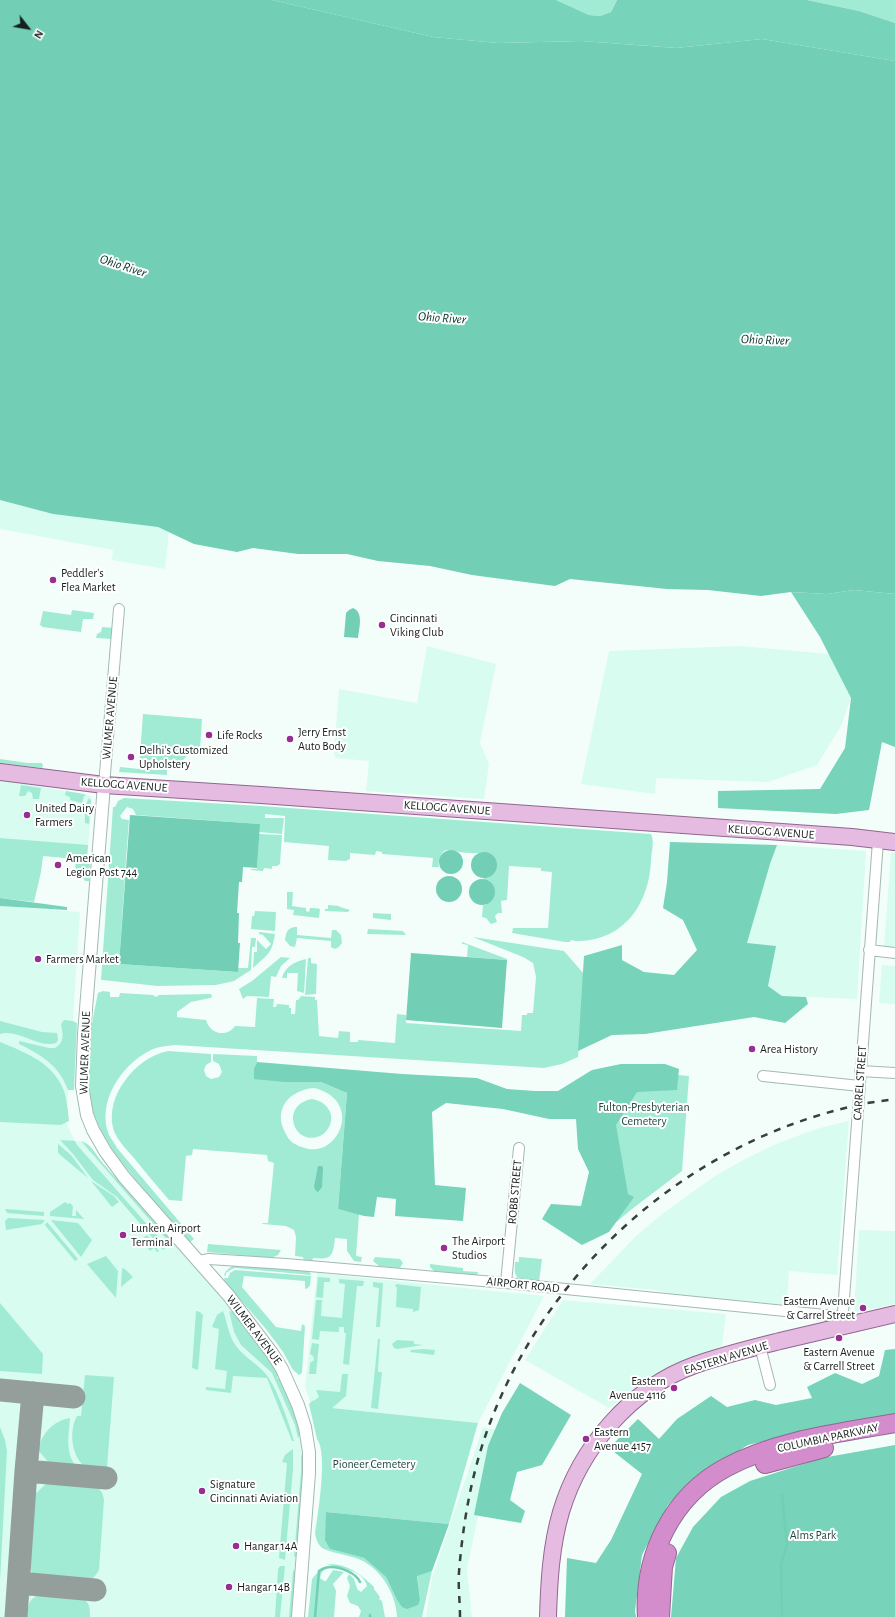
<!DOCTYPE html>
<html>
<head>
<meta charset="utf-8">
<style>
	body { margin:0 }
	#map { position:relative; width:895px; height:1617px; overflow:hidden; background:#f3fefa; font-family:"Alegreya Sans",sans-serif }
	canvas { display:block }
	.north { position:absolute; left:8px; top:8px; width:40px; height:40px; -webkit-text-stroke:3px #fff; paint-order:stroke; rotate:121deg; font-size:11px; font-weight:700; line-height:16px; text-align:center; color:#161f1c }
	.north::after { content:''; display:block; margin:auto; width:14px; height:18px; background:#161f1c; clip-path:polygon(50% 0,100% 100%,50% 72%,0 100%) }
</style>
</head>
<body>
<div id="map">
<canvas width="895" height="1617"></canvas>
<div class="north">N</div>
</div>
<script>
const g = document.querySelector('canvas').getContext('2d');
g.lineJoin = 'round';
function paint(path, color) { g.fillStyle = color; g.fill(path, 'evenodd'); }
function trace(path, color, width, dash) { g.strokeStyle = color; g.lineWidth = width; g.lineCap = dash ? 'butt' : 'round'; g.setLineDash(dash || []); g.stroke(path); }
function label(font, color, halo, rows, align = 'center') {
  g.font = font + ' "Alegreya Sans",sans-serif'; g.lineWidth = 4; g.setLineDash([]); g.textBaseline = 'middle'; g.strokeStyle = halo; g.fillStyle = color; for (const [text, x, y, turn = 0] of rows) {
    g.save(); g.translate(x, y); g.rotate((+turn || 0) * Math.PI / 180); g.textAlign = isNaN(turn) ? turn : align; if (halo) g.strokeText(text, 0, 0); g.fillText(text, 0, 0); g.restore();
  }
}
paint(new Path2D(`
	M0,500l53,14 105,13 11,5 -4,37 -53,-9 1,-10 -113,-21z
	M427,646l69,18 -16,79 9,21 -5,35 -118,-8 3,-30 -34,-3 -1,-5 5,-64 78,14z
	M740,646l89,8 22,44 -10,28 -24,39 -49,17 -112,-4 -1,16 -74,-10 28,-133z
	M0,780l89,15 3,3 -4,50 -88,-9z
	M777,845l89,6 -9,148 -75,-3 -14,-10 -21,-43 23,-79z
	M891,853h4v95l-11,-1z
	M0,906l80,6 -14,211 9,18h6l8,4 12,16 133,151 21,26 24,37 21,60 3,21 1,18 -12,143h-292z
	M882,965l13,1v38l-16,-1z
	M849,1121l-12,154 -48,-4 -2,34 -108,-9 -24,-6 -65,-6 47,-49 25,-21 53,-38 30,-17 31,-15 40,-15z
	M859,1230l36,1v73l-41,9z
	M317,1273l227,23 -66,127 -166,-17 -7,-19z
	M563,1300l163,14 -4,32 -59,24 -54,38 -84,-48z
	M483,1427l13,3 -29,139 5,48h-46l6,-39z`), '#d8fcf0');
paint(new Path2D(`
	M556,0h61l-6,12 -11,4 -11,-1z
	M807,0h88v23l-36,-12z
	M72,610l22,3 -1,6h-10l-2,13 -39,-5v-1l-2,-1 3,-14 28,4z
	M102,627l12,1 -2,11 -16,-1 1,-4 4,-2z
	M143,714l59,5 -2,31c-10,2 -18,8 -21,18l-12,-1v8l-48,-3 1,-5 19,2z
	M0,759l28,4h14l1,3 -1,2 -42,-5z
	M21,785l20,3 -2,11h-6l-1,-6 -4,-2 -3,5h-6z
	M66,791l18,3 2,2h-2l-2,7 -12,-3v-3l-5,-2z
	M89,798l2,3 -2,23 -4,-1v-17z
	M124,798l137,8 390,28c4,9 0,18 0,27 -2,42 -26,79 -72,80 -4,1 -4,-1 -8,-1l-1,2h-5l-53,-9 1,-5h35l4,-56 -11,-1v-3l-32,-2 -2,34 -6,1 1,12h-4l-3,3 2,6 -6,2 -5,-6 -4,-1 1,-12h3l-2,-26 -1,-2 8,-2 3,-3 -11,-20c-7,2 -16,1 -23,0 -8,-1 -17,-6 -20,6 -1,4 -2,5 -1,9h-7l1,-9 -51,-4v-2l-6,-1 -1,4 -25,-2v6l-4,2 -18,-1 1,-14 -45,-4 1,-26 -20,-2v4h19l-2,16 -23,-2 1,-8 -124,-9 -3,-6 -6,-2 -7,9 2,3 7,1 -4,54 -6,-1v4h6l-6,87 119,8v-4h10l3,-30h5l-1,9h-3l-1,23 -17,11 -18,4 -59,1 -54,-6h-2l12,-173h2l3,-6z
	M259,834l23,1 -2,29 -3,2h-5v3l-8,-1 -1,3 -12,-1v-1h6z
	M0,838l88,7 -1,16 3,1 -1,19h-4l-4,-7 -8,-1v-2h2l1,-12 -33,-3 -2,16 -7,30 -34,-4z
	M287,892h6l-1,14 14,2v3l3,1 1,-4h5l1,2v-2l4,1 -1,9 -26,-3 1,-5 -7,-1z
	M328,905l11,1 1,1 10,3 -2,2 -23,-1v-2h3z
	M255,911l21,1 -1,19 -24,-2 1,-13h2z
	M373,913l18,1v6l-18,-2z
	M295,927h2v8l34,3 1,-8h4l5,5 1,8c-3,4 -6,8 -11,4v-6l-34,-3 -2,9 -5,-1 -5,-6c1,-7 2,-12 10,-13z
	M368,929l35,2 3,4 -39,-1z
	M259,932l16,2c-3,20 -8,21 -22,34l1,-16h3v-12l9,9 5,-5 -8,-9 -4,-1z
	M473,937l91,14 20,23 -6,83 -16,7 -18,4 -369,-23c-8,1 -16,1 -24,5 -29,14 -55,52 -42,85 2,4 6,8 8,13l77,91 -4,3c-15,-17 -29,-33 -44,-50 -27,-33 -57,-66 -59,-111 -1,-29 5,-59 11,-88l5,-2 7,1v5h9l1,-4 33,2 3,2 3,-2 52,-1 1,3 -2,1 -19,4 -14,10v5l29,3c4,14 20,18 29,6l20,1 2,-29 17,1 -1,8h3l1,-3 12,1v3h2v6h4l1,-14h2l3,-4 14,1v3h2l2,36 19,2 1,-7 11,1v10h8v-2l37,3 2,-29 9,1v8l115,8 1,-16h5v-2h6l3,-36 -3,-14 -10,-6z
	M462,942l45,17v1l-40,-3 1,-12 -6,-1z
	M281,957l9,1 -9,8 -5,11 -5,-1 -2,21 -22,-1 -4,3 -4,-10 13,-8z
	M308,958h3v5l6,1 -1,30 -11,1z
	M306,959l-2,34 -7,-2 1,-18h-11v5h-5c3,-12 14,-17 24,-19z
	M64,1020l9,1 4,2 -3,67h-6c-9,-25 -27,-35 -49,-46v-3l30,7h6c10,-6 8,-14 6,-24z
	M0,1021l42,11 15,1 1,7 -2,3c-16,6 -39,-15 -56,-9z
	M0,1042c26,11 53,20 64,49 3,9 4,20 5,30l-8,4 -61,-3z
	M168,1051l43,3v8l-5,3 -2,5 2,6 5,3 8,-2 3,-5 -3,-8 -6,-3v-7l44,2v6l-3,6 30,14h37l26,11 -9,116 21,5 -3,42 6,1 -1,5 -7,-1 -7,-10v-12l-12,-1c-2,18 -3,22 -22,20l-1,4 -8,-1 -1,-4 -8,-1 1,-19 -2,-7 -8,-4 -24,-2 1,-1h5l6,-60 -6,-2 -1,-6 -74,-6 -1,6 -6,1 -4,45 -13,-1c-12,-14 -24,-28 -35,-42 -8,-9 -18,-19 -21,-30 -4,-16 2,-34 11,-46 11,-16 26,-27 44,-31zM314,1088c51,12 24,74 -12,59 -7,-2 -13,-6 -16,-13 -14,-24 3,-44 28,-46z
	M602,1068l87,8 -7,95 -50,38 -31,26z
	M312,1099c13,2 23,13 18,26 -2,5 -6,9 -10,11 -26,11 -41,-31 -8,-37z
	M60,1140l15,1 2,4 90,102 -4,3 -46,-53 -24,-17 -20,-26z
	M81,1141c10,3 14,12 20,20l69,79 -1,2z
	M58,1144l13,11 17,23 -29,-24 -1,-2z
	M91,1181l23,15 5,6 -7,5z
	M65,1202l3,2 2,-1 3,3 -1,10h4v-6l8,9 -34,-3v-4z
	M5,1209l39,3v4l-37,-3z
	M8,1218l37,2 -3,4 -36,6 -1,-9z
	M51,1220l27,3 14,17 -11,17z
	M47,1222l31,37 -3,2 -30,-36z
	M147,1235l12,16 -2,1 -3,-4 -4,3 -9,-11z
	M208,1244l73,6 -3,5 -7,3 -64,-6z
	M106,1256l12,15 -2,27 -29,-34z
	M375,1257l25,2 3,4 -3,5 -21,-2 -6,-5z
	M519,1257l23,2 -3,23c-18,-2 -26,1 -24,-20h4z
	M430,1264l33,4v3l15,1 -1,3 -43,-4 -4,-4z
	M232,1266h11l66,4 2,5 -76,-7 -3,1 -6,4v3l-2,-1 2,-4z
	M122,1268l3,1 8,8 -12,10z
	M235,1270l76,6 -1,9 -2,3 -3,1v-8l-61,-5 -2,11 34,40 25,4 1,-7 3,2 -3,47 -3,2 -6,-5 -10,-18 -17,-23 -41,-47 -1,-4h4l2,-5z
	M318,1277l12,1v4h-6l-1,16 -7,-1z
	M339,1279l25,2 -1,5h-6l-8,79 -6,-1 3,-31h-2v-6h-5v5l-19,-1 -1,9 -7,-1 4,-39h6l-1,16 21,2 3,-34 -6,-1z
	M373,1282l10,1 -3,44h-4l3,-39 -6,-1z
	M396,1284l25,3 -2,23 -6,2v-3l-17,-2 1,-20h-2z
	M0,1303l43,51 -1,20 -42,-3z
	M196,1311l4,1 3,3 -5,55 -6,-2z
	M223,1311c4,10 5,22 11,32 7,12 21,19 31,30 12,14 24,50 29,68h-2l-25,-63 -34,-2 -2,17 -25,-3v-3l19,2 2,-18 -12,-2 4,-40 -7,-2 5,-12z
	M229,1311l5,1 32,41 13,22 -2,2 1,2 2,-1c9,18 17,37 20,57l-2,3 -3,-13 -23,-52 -31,-28 -7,-13z
	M378,1339h2l-2,31v2h4l-4,37 -7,-1z
	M397,1340l17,1v3l9,1 -26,4 -3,-1 -2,-4z
	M312,1343l7,1 -3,30h-7l1,-11 4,-3 -1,-4 -3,-2z
	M424,1349l11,1 -1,5 -24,-3 1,-2z
	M342,1374h6l-2,22 -14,12 146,15 -29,101 -123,-12 4,37 34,9 22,19 10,21 24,2 -3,-25 15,-4 -10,46h-25c-1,-22 -14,-45 -34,-56 -12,-6 -27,-7 -39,-12 -6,-3 -8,-10 -9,-16 3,-19 13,-80 2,-94l-8,-35 3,-3 3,-1 4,-3 -3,-7 24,2z
	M85,1375l29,2 -7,90 -23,-1c-13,-11 -15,-36 -7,-50h4z
	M70,1418c-1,16 -5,33 5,47l-25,-1 -12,-14c4,-17 15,-29 32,-32z
	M0,1427l5,13 2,11 -7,130z
	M293,1449v20l-8,91 -6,-2 8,-95 -5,-1 3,-7z
	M301,1455l2,1 1,18 -6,81 -4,2 7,-86z
	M48,1482c11,1 39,0 48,5 5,2 7,7 8,13l-5,70c-2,3 -4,7 -8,9 -8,4 -52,1 -59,-6 -1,-2 -1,-4 -2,-6l4,-72z
	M327,1564c19,-1 34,10 47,23v2l6,8 -1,2 3,2 3,16h-26l2,-6 -3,-5 -8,-3 -3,-7 3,-10 -3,-8 2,-4c8,7 5,8 9,16l3,2 6,-6c-5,-18 -28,-17 -40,-22z
	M280,1566h5l-5,51h-5l3,-48z
	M326,1568l-4,4 -2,6 4,3h2l7,-11 11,2 -11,12 3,7 -2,26h-26l4,-38 5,-6z
	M293,1570l3,3 -4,44h-3z
	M38,1595c11,0 41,-2 49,7 3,4 3,10 3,15h-63c1,-11 1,-17 11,-22z`), '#a1ebd4');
paint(new Path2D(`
	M272,0h284l33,15 11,1 11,-4 6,-12h190l52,11 36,12v38l-133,-22 -86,9 -94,-7 -84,2 -65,-6z
	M854,590l41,4v153l-13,-5 -13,68 -33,4 -118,-6v-17l102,-2 25,-41 6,-50 -31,-61 -29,-45 36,2z
	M670,842l107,3 -7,19 -23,79 29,3 -8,40 14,10 24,1 2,7 -23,19 -31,-6 -109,17 -33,1 -34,16 6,-95 38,-11v15l22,12 30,3 23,-25 -14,-30 -20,-12 4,-26z
	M0,898l67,9v3l-67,-4z
	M257,1062l145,12 75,4 30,11 28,2h23l34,-21 29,-6h44l14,5 -2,21 -40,2 -21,33 12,69 6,3 -25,35 -27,13 -40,-26 9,-15 30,2 8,-34 -11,-23 -2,-30h-27l-46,-10 -57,-6 -14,9 3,73 31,3 -3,33 -68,-5 1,-17 -19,-2 -3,20 -10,-1 -26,-7 9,-116 -26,-11h-37l-30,-3v-11z
	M895,1349v66l-84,15 -63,15 -52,32 -28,28 -26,50 -7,56 1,6h-71l2,-59 29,5 15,-23 31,-66 -33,-26 29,-29 21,20 18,-20 34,-23 16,11 28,-7 21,5 36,-7 -5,-11 28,-14 27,11 17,-8 6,-26z
	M520,1383l51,32 -29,50 -25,7 -7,28 15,11 -4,12 -47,-8 14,-69 14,-33z
	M895,1445v172h-224l5,-59 17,-31 28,-30 29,-16 72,-23z
	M326,1512l123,12 -17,47 -15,5 3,24 -2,5 -11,4 -5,-2 -6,-9 -10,-21 -22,-19 -34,-9 -5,-9z`), '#77d3b9');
paint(new Path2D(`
	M0,0h272l161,37 65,6 84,-2 94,7 86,-9 133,22v533l-41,-4 -27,4 -36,-2 -30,4 -53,-6 -41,-1 -97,-10 -15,7 -83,-11 -42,-9 -52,-5 -31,-7h-49l-45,-6 -16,4 -43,-8 -36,-17 -105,-13 -53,-14z
	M353,608c11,4 6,21 5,30l-14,-1 2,-24 3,-3z
	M130,815l130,9 -3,44 -14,-1 -1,15h-3l-2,31h2l-1,30h2l-2,29 -119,-8z
	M439 862a12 12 0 1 1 24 0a12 12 0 1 1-24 0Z
	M471 865a13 13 0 1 1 26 0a13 13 0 1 1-26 0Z
	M436 889a13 13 0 1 1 26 0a13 13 0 1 1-26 0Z
	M469 892a13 13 0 1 1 26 0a13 13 0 1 1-26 0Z
	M411,953l96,7 -5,68 -96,-8z
	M318,1166h4l1,2 -1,19 -4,5 -2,-1 -2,-4z`), '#72ceb4');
trace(new Path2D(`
	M370,1615v2
	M315,1617l4,-46c3,-2 8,-4 12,-4 10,0 25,6 29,15
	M782,1617l-1,-53 6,-19 -5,-50`), '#72ceb4', 2.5);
trace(new Path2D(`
	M0,1390l74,7
	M26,1471l80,7
	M19,1583l76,7
	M16,1617l10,-146 7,-78`), '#949f9b', 23);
const minor = new Path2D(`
	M104,785l15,-176
	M869,950l26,3
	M860,1071l35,2
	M763,1076l97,10
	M198,1261l11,-2 77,5 220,19 329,33 10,9
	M506,1283l13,-135
	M845,1325l-2,-13 35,-471
	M760,1346l10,39`);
const tertiary = new Path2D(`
	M104,785l-20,249 -2,52 5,29 6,15 12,21 19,26 105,119 43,57 10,16 16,36 7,22 4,25v21l-11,144`);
const primary = new Path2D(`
	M0,772l104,13 157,10 591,42 43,5
	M548,1617c1,-35 3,-71 13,-105 19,-64 70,-124 134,-147 28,-10 57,-17 85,-24 38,-9 76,-18 115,-27`);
const motorway = new Path2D(`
	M765,1464l59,-16
	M647,1617c-4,-61 25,-121 80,-150 51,-27 112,-34 168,-44
	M660,1617l3,-50 4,-14`);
trace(minor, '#a1bab1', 12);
trace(tertiary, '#a1bab1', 14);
trace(primary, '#91668f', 18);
trace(motorway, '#91668f', 20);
trace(minor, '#fff', 10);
trace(tertiary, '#fff', 12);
trace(primary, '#e5bbe1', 16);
trace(motorway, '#d38dcd', 18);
trace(new Path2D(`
	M460,1617c0,-15 -2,-30 -1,-45 4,-50 13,-102 31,-149 60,-159 202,-282 368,-318 12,-3 25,-4 37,-6`), '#36403c', 2.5, [7, 7]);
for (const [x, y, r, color] of [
	[53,580,4,"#972e91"],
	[382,625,4,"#972e91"],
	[209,735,4,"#972e91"],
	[290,739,4,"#972e91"],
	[131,757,4,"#972e91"],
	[27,815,4,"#972e91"],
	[58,865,4,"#972e91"],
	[38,959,4,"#972e91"],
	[752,1049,4,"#972e91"],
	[123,1235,4,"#972e91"],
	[444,1248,4,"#972e91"],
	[863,1308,4,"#972e91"],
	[839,1338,4,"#972e91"],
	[674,1388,4,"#972e91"],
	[586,1439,4,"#972e91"],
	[202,1491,4,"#972e91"],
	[236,1546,4,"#972e91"],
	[229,1587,4,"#972e91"]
]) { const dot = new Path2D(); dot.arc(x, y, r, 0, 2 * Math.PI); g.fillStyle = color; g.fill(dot); trace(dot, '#fff', 1.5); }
label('12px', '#161f1c', '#fff', [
	["Peddler's",61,573],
	["Flea Market",61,587],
	["Cincinnati",390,618],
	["Viking Club",390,632],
	["Jerry Ernst",298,732],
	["Auto Body",298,746],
	["Life Rocks",217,735],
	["Delhi's Customized",139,750],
	["Upholstery",139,764],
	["United Dairy",35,808],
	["Farmers",35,822],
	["American",66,858],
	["Legion Post 744",66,872],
	["Farmers Market",46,959],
	["Area History",760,1049],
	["Lunken Airport",131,1228],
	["Terminal",131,1242],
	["The Airport",452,1241],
	["Studios",452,1255],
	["Eastern Avenue",855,1301,"right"],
	["& Carrel Street",855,1315,"right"],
	["Eastern Avenue",839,1352,"center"],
	["& Carrell Street",839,1366,"center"],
	["Eastern",666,1381,"right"],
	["Avenue 4116",666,1395,"right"],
	["Eastern",594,1432],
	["Avenue 4157",594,1446],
	["Signature",210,1484],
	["Cincinnati Aviation",210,1498],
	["Hangar 14A",244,1546],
	["Hangar 14B",237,1587]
], 'left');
label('12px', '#161f1c', '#fff', [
	["WILMER AVENUE",110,718,-85],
	["KELLOGG AVENUE",124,785,4],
	["KELLOGG AVENUE",447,808,4],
	["KELLOGG AVENUE",771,832,4],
	["WILMER AVENUE",85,1053,-88],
	["CARREL STREET",860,1083,-86],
	["ROBB STREET",515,1192,-85],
	["AIRPORT ROAD",523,1285,6],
	["WILMER AVENUE",254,1330,53],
	["EASTERN AVENUE",726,1358,-17],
	["COLUMBIA PARKWAY",828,1438,-12]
]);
label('12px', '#20493e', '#fff', [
	["Fulton-Presbyterian",644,1107],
	["Cemetery",644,1121],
	["Pioneer Cemetery",374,1464],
	["Alms Park",813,1535]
]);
label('italic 13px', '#053228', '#fff', [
	["Ohio River",123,266,18],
	["Ohio River",442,318,4],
	["Ohio River",765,340,2]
]);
</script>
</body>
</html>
